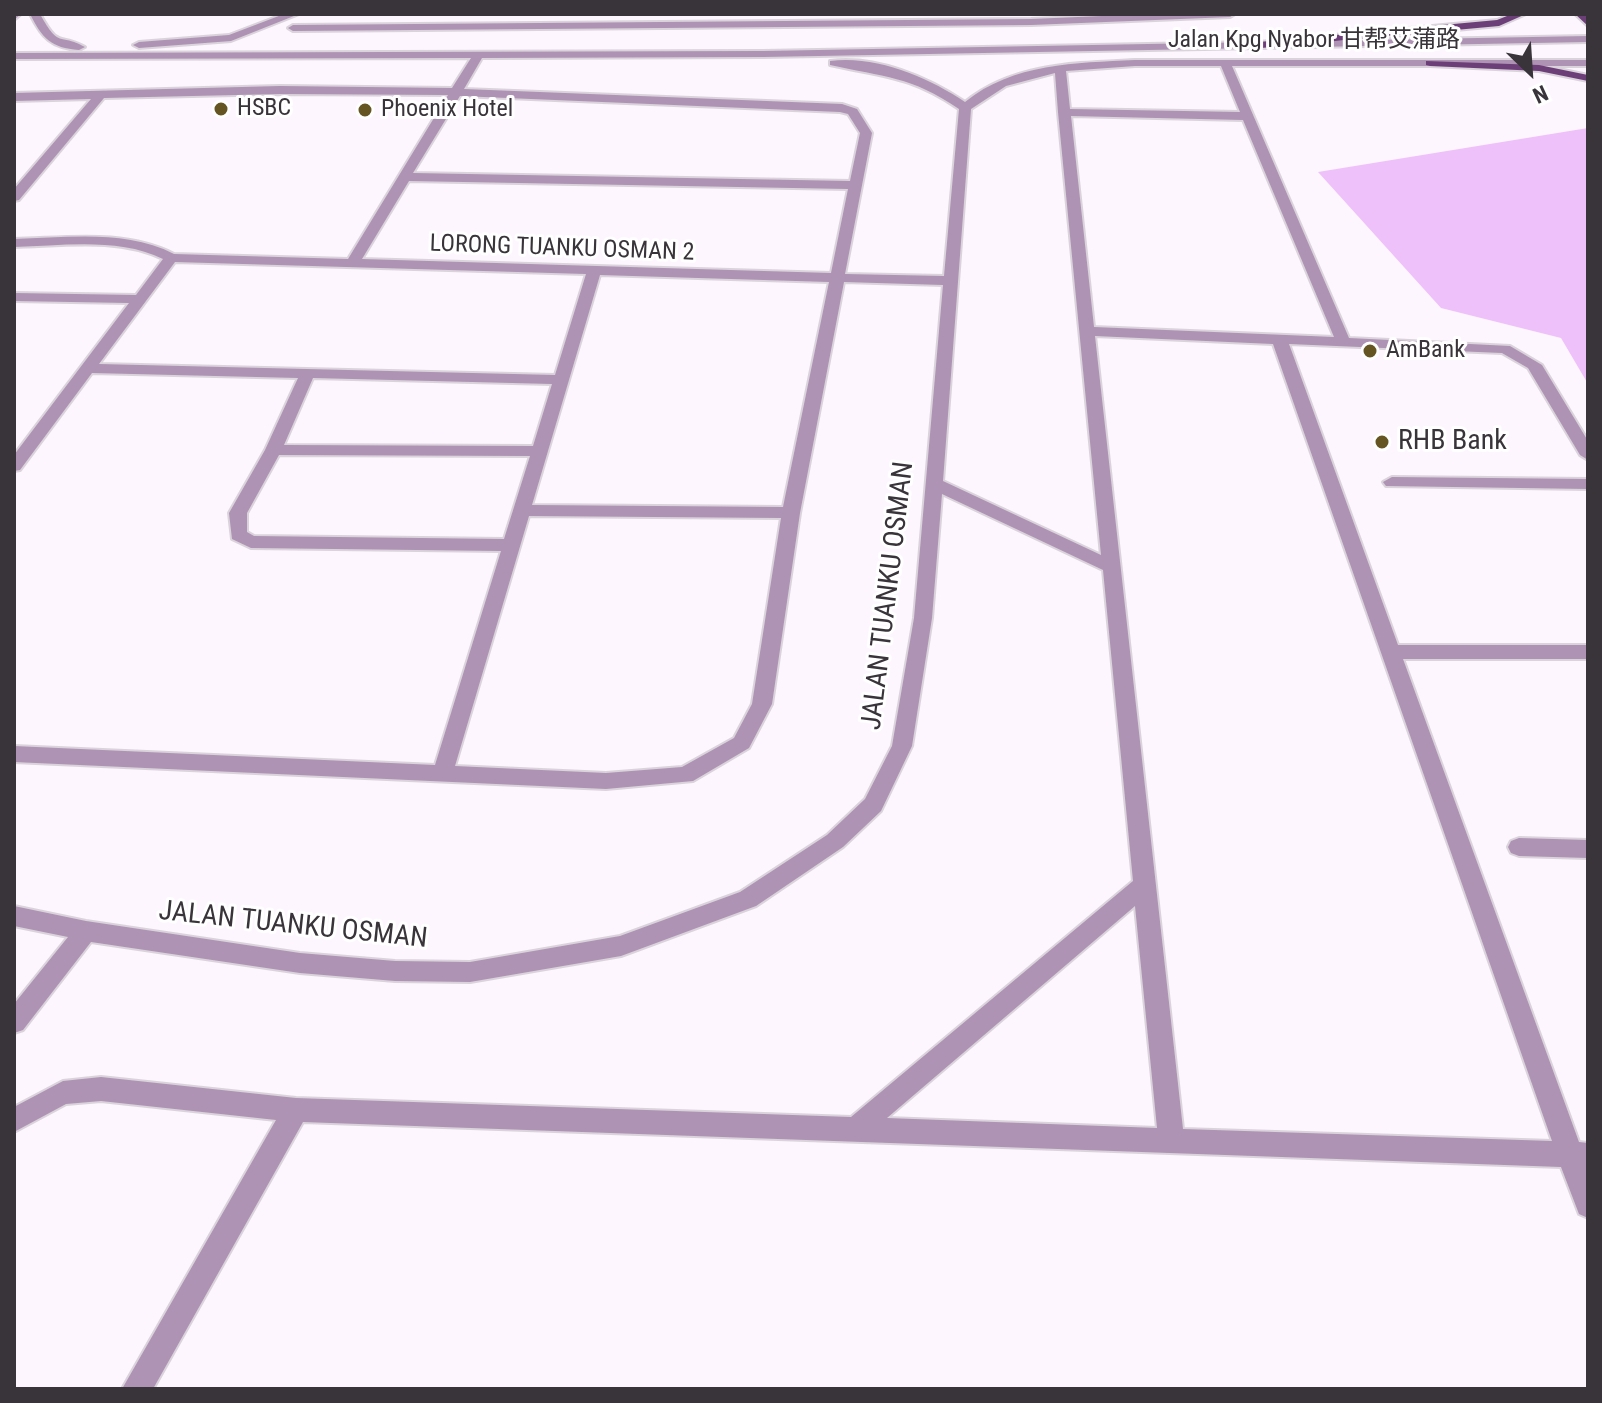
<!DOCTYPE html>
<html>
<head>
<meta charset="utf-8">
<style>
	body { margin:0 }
	#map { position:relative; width:1602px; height:1403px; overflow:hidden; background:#fdf6fe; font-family:"Roboto Condensed",sans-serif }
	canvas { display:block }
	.frame { position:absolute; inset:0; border:16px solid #383439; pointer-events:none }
	.north { position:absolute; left:1490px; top:32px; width:80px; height:80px; -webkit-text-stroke:6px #fff; paint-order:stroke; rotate:155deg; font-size:22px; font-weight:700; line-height:32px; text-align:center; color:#383439 }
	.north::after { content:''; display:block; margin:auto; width:28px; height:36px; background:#383439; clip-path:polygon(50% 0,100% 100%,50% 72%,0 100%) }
</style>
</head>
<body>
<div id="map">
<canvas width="1602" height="1403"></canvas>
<div class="frame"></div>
<div class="north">N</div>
</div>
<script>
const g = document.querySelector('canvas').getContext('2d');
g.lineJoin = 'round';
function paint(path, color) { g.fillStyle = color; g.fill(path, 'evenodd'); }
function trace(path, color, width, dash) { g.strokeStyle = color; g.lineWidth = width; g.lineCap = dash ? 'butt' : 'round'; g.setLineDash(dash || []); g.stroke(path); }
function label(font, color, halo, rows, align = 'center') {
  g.font = font + ' "Roboto Condensed","Noto Sans SC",sans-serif'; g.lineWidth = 6; g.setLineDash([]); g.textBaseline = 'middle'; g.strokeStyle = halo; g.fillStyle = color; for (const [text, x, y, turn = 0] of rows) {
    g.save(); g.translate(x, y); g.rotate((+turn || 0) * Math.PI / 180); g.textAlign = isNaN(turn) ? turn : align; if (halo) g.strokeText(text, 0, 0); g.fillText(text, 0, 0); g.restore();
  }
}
paint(new Path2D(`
	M1588,128v256l-27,-46 -120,-30 -123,-136z`), '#efc1fa');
const minor = new Path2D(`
	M14,14h7l-7,6z
	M30,14h10c20,36 18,18 45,33l-6,3c-28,-2 -37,-12 -49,-36z
	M284,14h15l-68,27 -92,7 -6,-3 6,-3 90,-7z
	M1149,14h86l-5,3 -199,8 -738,6 -5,-3 5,-3 738,-6z
	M1588,36v6l-825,15 -281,1 -18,31 378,15 15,5 15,24 -27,141 99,2 15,-167c-48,-33 -75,-32 -129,-44v-4c46,-6 98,16 135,41 48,-39 111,-39 170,-42h453v6h-356l117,272 161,8 32,19 46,76v19l-8,-5 -52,-87 -26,-15 -213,-9 109,301h190v14h-185l176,483 9,1v75l-9,-4 -18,-47 -1258,-45 -150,267h-31l154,-269 -175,-19 -35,3 -52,28v-25l49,-26 38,-4 195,21 555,19 282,-236 -30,-311 -161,-76 -10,124 -20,128 -31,65 -38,36 -87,59 -135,50 -151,26 -75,-1 -95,-8 -209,-31 -68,88 -9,3v-29l54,-67 -54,-11v-20l72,15 214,32 95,8 75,1 150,-26 120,-44 87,-57 38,-36 27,-53 22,-128 29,-333 -99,-3 -44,231 -28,191 -23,44 -56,33 -87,8 -592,-27v-16l421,19 66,-214 -250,-3 -19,-9 -3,-26 36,-63 33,-72 -206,-5 -72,97 -6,1v-16l115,-152 -115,-2v-8l122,2 27,-36c-45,-22 -101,-13 -149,-12v-8c53,-1 111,-10 160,15l174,5 100,-164 -168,-1 -176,4 -85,102 -5,1v-12l77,-90 -77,2v-8l266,-7 172,2 19,-30 -457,1v-6l749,-2zM1221,66l19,46 -170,-3 -4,-38 69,-5zM1055,73l3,39 43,443 -158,-74 28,-372 35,-23zM460,96l380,16 8,2 12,19 -10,48 -437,-8zM1071,116l172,4 91,217 -240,-10zM409,181l439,8 -17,84 -469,-14zM175,262l411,12 -31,101 -456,-11zM600,275l229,7 -46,225 -251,-2zM1095,336l178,8 279,797 -369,-12zM313,378l239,6 -19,62 -249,-1zM279,455l251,1 -26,83 -250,-3 -7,-4v-19zM529,516l252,2 -29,186 -18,34 -52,29 -76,6 -151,-7zM1135,906l22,222 -270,-10z
	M1392,477l196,2v10l-202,-3 -3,-4z
	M1519,838l69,2v18l-69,-2 -8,-3 -3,-6 3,-6z`);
const major = new Path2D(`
	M1512,14h14l-27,12 -240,22 -6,-3 6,-3 238,-22z
	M1575,14h11l2,12z
	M1426,61l113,4 49,10v6l-49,-10 -109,-5 -4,-1z`);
trace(minor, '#dad3db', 4);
trace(major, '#dad3db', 4);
paint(minor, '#ae93b4');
paint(major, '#6d3f78');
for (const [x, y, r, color] of [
	[221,109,8,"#645522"],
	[365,110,8,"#645522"],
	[1370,351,8,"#645522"],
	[1382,442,8,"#645522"]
]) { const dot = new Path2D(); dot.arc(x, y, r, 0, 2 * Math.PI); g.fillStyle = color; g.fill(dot); trace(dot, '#fff', 3); }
label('24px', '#383439', '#fff', [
	["Jalan Kpg Nyabor 甘帮艾蒲路",1314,41],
	["LORONG TUANKU OSMAN 2",562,249,2]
]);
label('24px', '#383439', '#fff', [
	["HSBC",237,109],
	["Phoenix Hotel",381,110],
	["AmBank",1386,351]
], 'left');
label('28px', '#383439', '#fff', [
	["RHB Bank",1398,442]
], 'left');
label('28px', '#383439', '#fff', [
	["JALAN TUANKU OSMAN",889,596,-83],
	["JALAN TUANKU OSMAN",293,926,6]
]);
</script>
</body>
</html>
